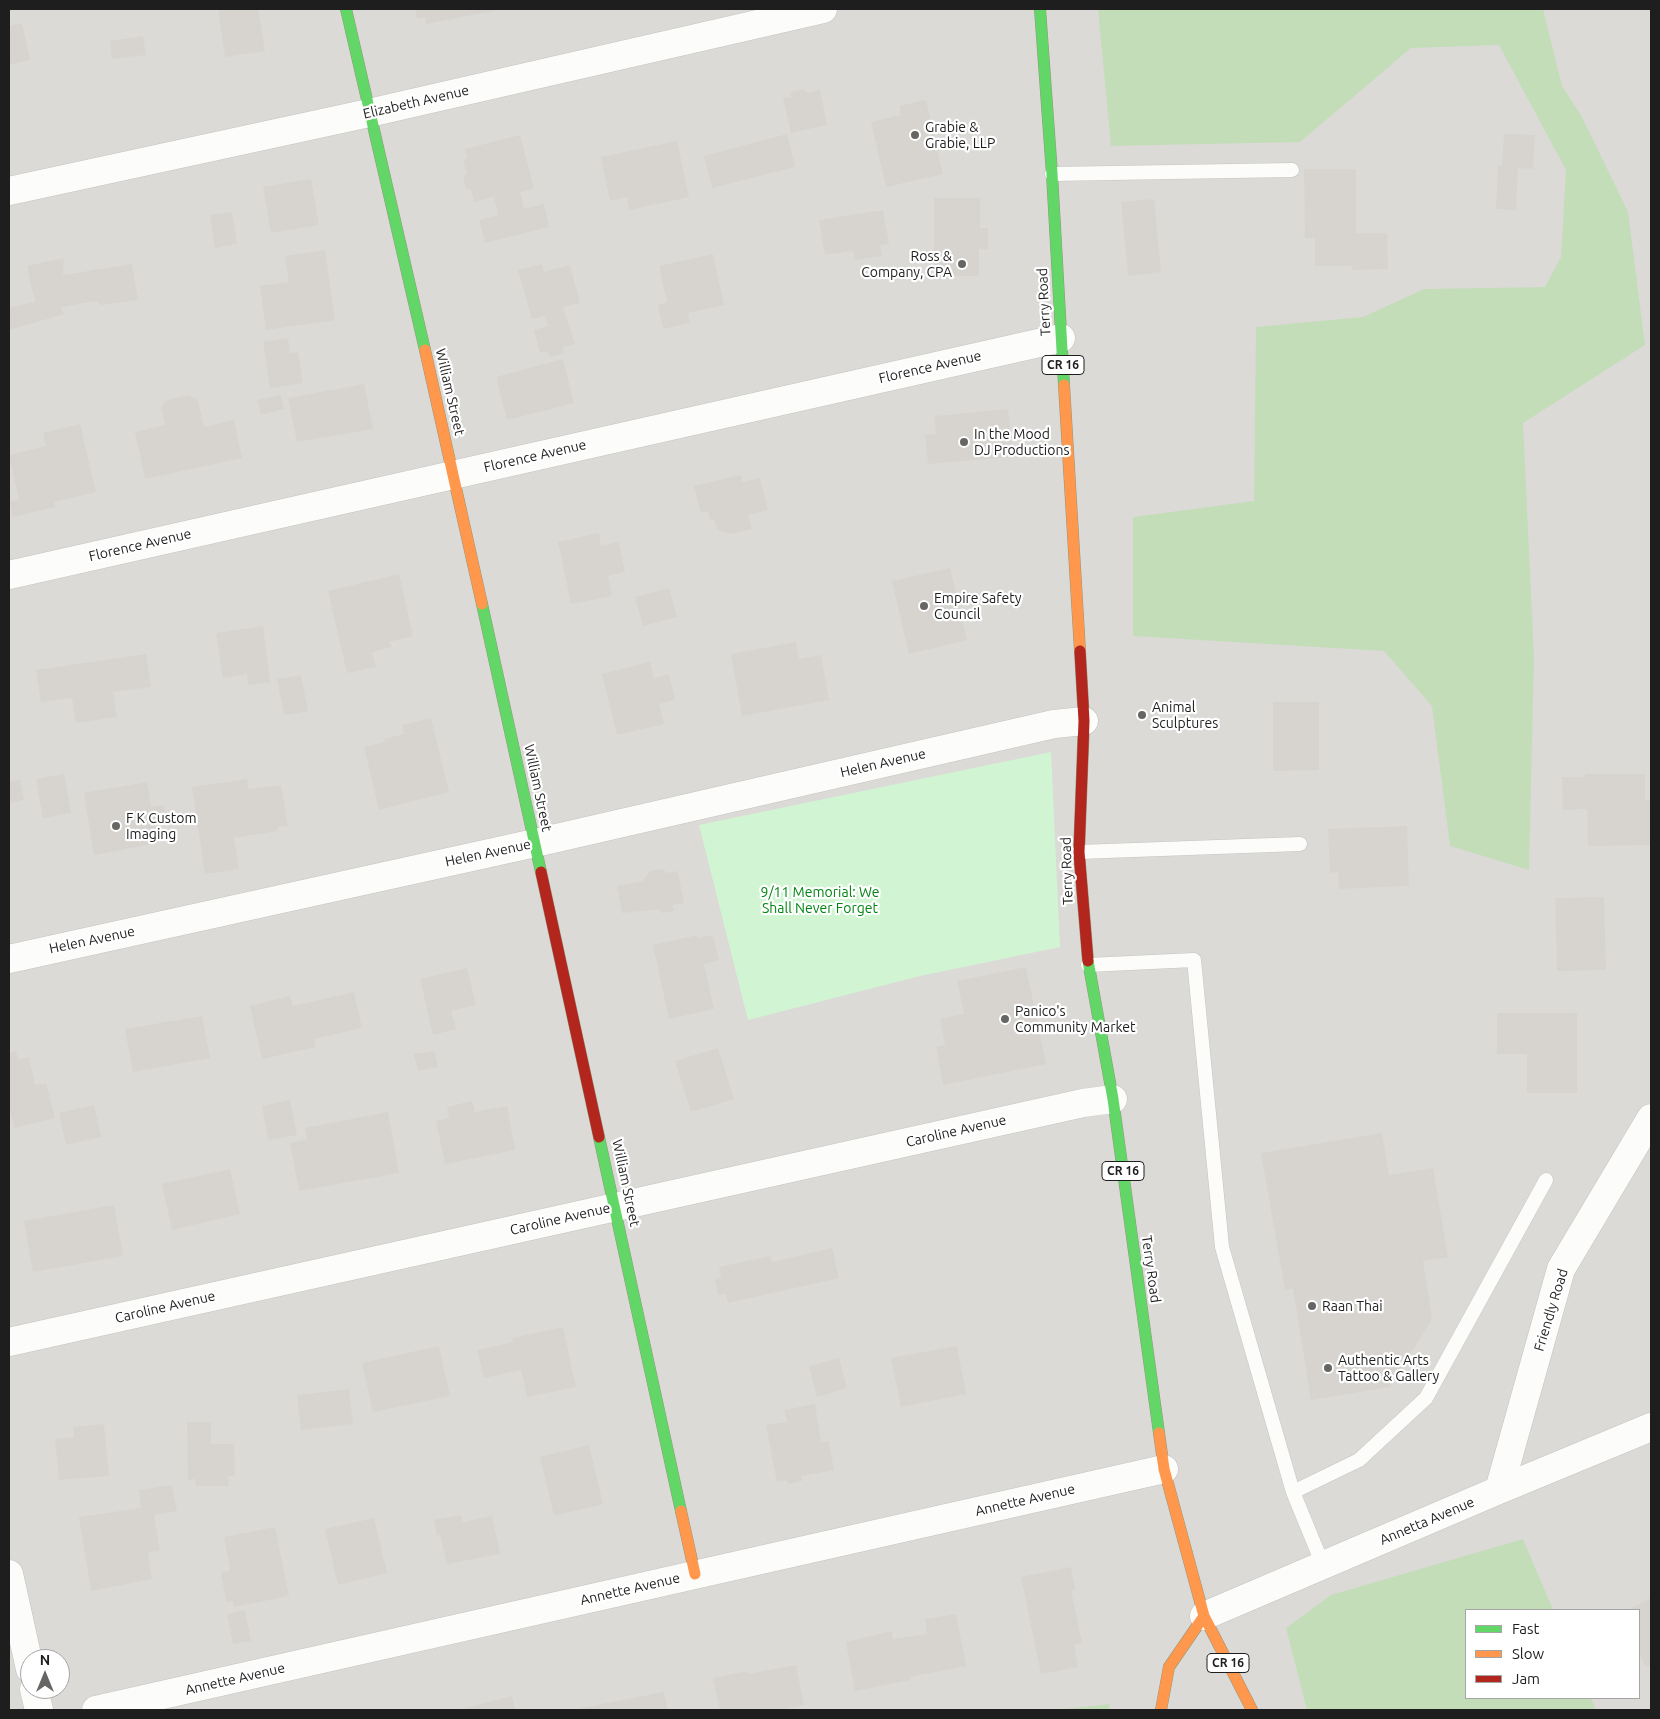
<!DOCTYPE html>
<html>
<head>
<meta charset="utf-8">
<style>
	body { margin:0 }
	#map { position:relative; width:1660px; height:1719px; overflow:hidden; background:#ecebe6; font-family:Ubuntu,sans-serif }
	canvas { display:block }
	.frame { position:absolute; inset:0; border:10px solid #1e1e1e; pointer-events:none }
	.legend { position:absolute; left:1465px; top:1609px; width:175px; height:90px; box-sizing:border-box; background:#fff; border:1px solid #a5a5a5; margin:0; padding:6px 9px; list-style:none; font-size:15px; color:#1e1e1e }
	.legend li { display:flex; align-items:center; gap:10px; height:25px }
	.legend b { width:25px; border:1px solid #a5a5a5 }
	.north { position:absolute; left:20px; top:1649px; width:50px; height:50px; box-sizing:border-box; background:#fff; border:1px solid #a5a5a5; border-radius:50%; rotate:0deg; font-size:14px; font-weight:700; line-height:20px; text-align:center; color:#1e1e1e }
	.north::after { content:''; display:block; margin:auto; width:18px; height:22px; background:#666664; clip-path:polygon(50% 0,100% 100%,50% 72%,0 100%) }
</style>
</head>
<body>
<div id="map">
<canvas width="1660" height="1719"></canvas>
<div class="frame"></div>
<ul class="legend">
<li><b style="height:6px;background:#63d668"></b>Fast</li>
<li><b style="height:6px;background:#ff974d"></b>Slow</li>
<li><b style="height:6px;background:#b3261e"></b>Jam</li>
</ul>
<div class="north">N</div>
</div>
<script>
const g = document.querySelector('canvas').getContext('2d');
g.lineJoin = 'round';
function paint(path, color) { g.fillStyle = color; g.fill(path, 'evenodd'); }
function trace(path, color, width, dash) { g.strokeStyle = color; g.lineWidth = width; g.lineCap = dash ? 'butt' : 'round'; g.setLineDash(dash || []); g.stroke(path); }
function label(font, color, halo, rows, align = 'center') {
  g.font = font + ' Ubuntu,sans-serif'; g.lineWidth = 4.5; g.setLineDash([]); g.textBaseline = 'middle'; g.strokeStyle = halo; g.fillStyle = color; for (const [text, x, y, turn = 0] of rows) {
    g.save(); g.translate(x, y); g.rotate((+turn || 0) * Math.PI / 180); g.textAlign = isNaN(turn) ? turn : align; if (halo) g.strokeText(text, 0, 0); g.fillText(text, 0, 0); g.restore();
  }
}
paint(new Path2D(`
	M9,9h1642v1701h-1642zM1466,1610h173v88h-173zM30,1659h30v30h-30z`), '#dbdad7');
paint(new Path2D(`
	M1098,9h445l19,77 20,31 46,95 17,133 -122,78 11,235 -5,212 -79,-24 -18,-140 -48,-55 -251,-15v-119l121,-16 2,-174 107,-10 61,-28 121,-2 16,-30 5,-87 -67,-125 -88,3 -111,94 -189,4z
	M1523,1539l30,71h-87v88h125l5,12h-289l-21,-82 45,-33z
	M1110,1704l-1,6h-54z`), '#c4ddb9');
paint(new Path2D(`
	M1051,752l9,195 -140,29 -172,44 -49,-195z`), '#d1f5d3');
paint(new Path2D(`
	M218,9h40l7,42 -40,6z
	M415,9h83v1l-72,14 -1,-7 -8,2z
	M22,23l8,37 -21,5v-39z
	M143,36l3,19 -34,4 -2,-18z
	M805,89l1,4 14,-3 7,35 -36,8 -8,-35 9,-1 -2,-5z
	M926,100l17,74 -57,13 -15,-65 30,-7 -2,-9z
	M787,134l8,33 -83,21 -8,-32z
	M1504,134l31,1 -2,34 -15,-1 -2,42 -20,-1 2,-43h4z
	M520,135l14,54 -14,3 4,17 20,-5 5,23 -64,16 -6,-23 19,-5 -4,-18 -20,5 -3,-13 -5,1 -3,-15 4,-1 -4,-14 4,-2 -2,-9z
	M677,141l12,56 -60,13 -2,-13 -17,4 -9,-44z
	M1304,169h52v64h31l1,36 -36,1v-4h-37v-28h-10z
	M311,179l8,46 -48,8 -8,-46z
	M934,198h46v30h8v21h-9v27h-45z
	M1154,199l7,73 -33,4 -7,-74z
	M883,210l6,34 -9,1 2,11 -27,4 -2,-9 -28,4 -6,-35z
	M232,212l5,32 -22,4 -5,-33z
	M325,250l10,70 -69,10 -6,-44 29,-4 -4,-26z
	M713,254l11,51 -36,8 2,10 -27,6 -5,-24 9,-3 -8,-36z
	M64,258l-1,17 69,-11 6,36 -37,5 -5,-4 -35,6 3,7 -55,16v-22l26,-6 -8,-36z
	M542,264l2,8 26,-7 10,38 -17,4 12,37 -13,3 2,6 -14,4 -2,-6 -8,2 -6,-23 14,-4 -3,-10 -13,3 -14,-49z
	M288,338l2,15 8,-1 5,31 -33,5 -7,-46z
	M563,359l11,44 -67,17 -11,-43z
	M364,384l9,45 -76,13 -9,-44z
	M188,395l10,5 6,27 30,-7 8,38 -97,21 -10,-47 30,-7 -4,-19 6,-6z
	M281,395l3,14 -23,6 -4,-15z
	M1008,409l4,48 -84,7 -3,-29 11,-1 -2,-18z
	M80,424l16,68 -42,10 1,5 -42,10 -3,-15 9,-3 -10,-44 37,-9 -3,-13z
	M741,475l1,7 18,-4 8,32 -20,5 4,14 -21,5 -14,-4 -3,-11 -4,1 -2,-9 -7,2 -7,-27z
	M599,533l2,13 18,-4 6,30 -17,4 4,20 -41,8 -13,-62z
	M950,568l17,72 -58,14 -17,-73z
	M399,574l14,62 -24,6 2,5 -19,5 4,15 -29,6 -19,-82z
	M669,588l8,29 -34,9 -8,-29z
	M263,626l7,56 -22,3 -1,-11 -24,4 -7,-45z
	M796,642l3,17 22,-4 8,45 -87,16 -11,-62z
	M146,654l5,33 -38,5 4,25 -41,6 -4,-25 -31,4 -5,-32z
	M650,662l4,16 15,-4 6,26 -16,4 5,20 -47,11 -15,-61z
	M301,675l7,36 -24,4 -7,-36z
	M1273,702h46v68l-46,1z
	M431,718l18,74 -70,18 -15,-63 21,-5 -1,-3 20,-5 -2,-9z
	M64,774l7,39 -28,5 -7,-39z
	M1585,774h60v26h6v45l-63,1 -1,-37 -24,1 -1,-33h23z
	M247,779l1,10 33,-4 7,41 -10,1v4l-44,7 5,31 -34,5 -13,-87z
	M20,780l4,20 -15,3v-21z
	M147,782l4,25 12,-2 3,16 -11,2 3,20 -64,12 -10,-62z
	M1407,826l2,60 -70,3 -1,-17 -8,1 -2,-44z
	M662,869l6,4 10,-2 6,32 -12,2 2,6 -13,2 -1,-4 -38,4 -5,-27 26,-5 7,-10z
	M1604,897l2,73 -49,1 -2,-73z
	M698,935v3l15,-3 6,25 -15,4 10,45 -45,10 -16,-74z
	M1026,967l20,97 -103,21 -7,-38 9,-2 -5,-26 24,-5 -7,-33z
	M467,968l9,37 -25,6 5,18 -23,6 -13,-56z
	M354,992l8,36 -48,11 2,8 -54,12 -12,-53 40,-10 3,10z
	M1497,1013h80v80h-50v-39h-30z
	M202,1016l8,42 -77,14 -8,-43z
	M718,1048l16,51 -43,13 -16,-51z
	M16,1051l2,9 11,-3 6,28 11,-2 9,35 -41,10 -5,-21v-54z
	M435,1051l3,16 -20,4 -4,-17z
	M290,1100l7,35 -29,5 -6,-34z
	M472,1101l3,11 32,-6 8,44 -70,14 -9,-43 13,-3 -2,-11z
	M94,1105l7,32 -35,8 -7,-32z
	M388,1112l11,61 -100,18 -9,-48 17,-3 -2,-12z
	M1382,1133l7,42 44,-7 15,89 -25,4 9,58 -42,68 -79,13 -18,-112 -8,2 -24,-137z
	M230,1169l10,45 -68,16 -10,-46z
	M114,1205l9,51 -90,16 -9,-51z
	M832,1248l7,30 -111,25 -2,-9 -8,1 -3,-15 6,-2 -2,-11 51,-11 2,6z
	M563,1327l13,60 -49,10 -6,-27 -37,8 -7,-28 37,-8 -2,-4z
	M439,1346l11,50 -77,16 -11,-49z
	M957,1346l9,48 -65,13 -10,-49z
	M839,1358l8,30 -30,9 -8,-31z
	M349,1389l4,35 -52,6 -4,-35z
	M815,1404l6,38 8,-1 5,29 -33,6 1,5 -14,3 -1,-4 -10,2 -11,-57 21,-3 -3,-12z
	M187,1422h24v22h23l1,32h-7l1,10h-33l-1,-7 -7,1z
	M104,1424l5,52 -50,4 -4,-41 19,-2 -1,-10z
	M589,1445l14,59 -49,12 -14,-59z
	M172,1485l5,26 -23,4 6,36 -12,1 4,27 -61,12 -12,-74 62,-9 -2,-18z
	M461,1515l2,7 29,-6 8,38 -53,10 -7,-29h-3l-3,-15z
	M374,1518l13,55 -49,12 -13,-56z
	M275,1527l14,69 -55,11 -1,-6 -7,1 -5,-29 9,-3 -6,-33z
	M1071,1567l4,22 -4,1 11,53 -8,2 4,22 -37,7 -20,-97z
	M1651,1598v66l-5,3 -7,-13v-44h-11z
	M245,1610l6,31 -18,3 -6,-30z
	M956,1614l10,52 -56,11v3l-55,11 -9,-49 46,-11 1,8 34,-5 -2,-15z
	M796,1665l8,40 -26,5h-58l-7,-32 34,-7 1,3z
	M664,1692l4,18h-86l-1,-2z
	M512,1696l3,14h-56z`), '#d7d4d0');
const lane = new Path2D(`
	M1052,174l240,-4
	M1079,852l221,-8
	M1088,965l106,-5 28,287 71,245 66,-32 67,-62 120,-218
	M1293,1492l30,73`);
const street = new Path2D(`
	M9,191l360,-78 454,-104
	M9,575l1052,-237
	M9,959l526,-116 519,-119 30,-3
	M9,1342l1074,-239 30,-4
	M1499,1490l62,-221 90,-151
	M9,1574l21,95
	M1204,1616l295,-126 152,-63
	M34,1689l5,21
	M96,1710l1068,-241`);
const fast = new Path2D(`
	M346,9l79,341
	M1040,9l12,165 12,211
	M482,604l59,268
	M1088,961l25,138 46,334
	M599,1137l82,374`);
const slow = new Path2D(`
	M425,350l57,254
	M1064,385l16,266
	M1159,1433l5,36 40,147 48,94
	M681,1511l14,63
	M1161,1710l8,-43 35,-51`);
const jam = new Path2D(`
	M1080,651l4,70 -5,131 9,109
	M541,872l58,265`);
trace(lane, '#c5c4c2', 15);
trace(street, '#c5c4c2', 29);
trace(fast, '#93977d', 12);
trace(slow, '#93977d', 12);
trace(jam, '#93977d', 12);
trace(lane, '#fcfcfb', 14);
trace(street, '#fcfcfb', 28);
trace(fast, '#63d668', 11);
trace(slow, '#ff974d', 11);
trace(jam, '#b3261e', 11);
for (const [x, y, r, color] of [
	[915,135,5,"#666664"],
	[962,264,5,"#666664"],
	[964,442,5,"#666664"],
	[924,606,5,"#666664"],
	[1142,715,5,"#666664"],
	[116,826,5,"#666664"],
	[1005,1019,5,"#666664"],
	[1312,1306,5,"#666664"],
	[1328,1368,5,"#666664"]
]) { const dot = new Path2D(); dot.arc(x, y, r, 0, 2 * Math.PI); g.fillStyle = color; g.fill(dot); trace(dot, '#fff', 2); }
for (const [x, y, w] of [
	[1063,365,42],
	[1123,1171,42],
	[1228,1663,42]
]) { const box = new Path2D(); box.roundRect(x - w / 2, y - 9.5, w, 19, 4); g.fillStyle = '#fff'; g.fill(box); trace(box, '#1e1e1e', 1); }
label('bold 12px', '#1e1e1e', null, [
	["CR 16",1063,365],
	["CR 16",1123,1171],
	["CR 16",1228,1663]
]);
label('14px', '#1e1e1e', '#fff', [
	["Elizabeth Avenue",416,102,-13],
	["Terry Road",1044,302,-93],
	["Florence Avenue",930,367,-13],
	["William Street",450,392,77],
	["Florence Avenue",535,456,-13],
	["Florence Avenue",140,545,-13],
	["Helen Avenue",883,763,-13],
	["William Street",538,788,78],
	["Helen Avenue",488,853,-12],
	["Terry Road",1067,871,-92],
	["Helen Avenue",92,940,-12],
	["Caroline Avenue",956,1131,-13],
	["William Street",626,1183,78],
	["Caroline Avenue",560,1219,-13],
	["Terry Road",1151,1269,82],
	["Caroline Avenue",165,1307,-13],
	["Friendly Road",1551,1310,-73],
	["Annette Avenue",1025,1500,-13],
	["Annetta Avenue",1427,1521,-23],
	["Annette Avenue",630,1589,-13],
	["Annette Avenue",235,1679,-13]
]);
label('14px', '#1e1e1e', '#fff', [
	["Grabie &",925,127],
	["Grabie, LLP",925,143],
	["Ross &",952,256,"right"],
	["Company, CPA",952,272,"right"],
	["In the Mood",974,434],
	["DJ Productions",974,450],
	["Empire Safety",934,598],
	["Council",934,614],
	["Animal",1152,707],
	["Sculptures",1152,723],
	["F K Custom",126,818],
	["Imaging",126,834],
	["Panico's",1015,1011],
	["Community Market",1015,1027],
	["Raan Thai",1322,1306],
	["Authentic Arts",1338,1360],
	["Tattoo & Gallery",1338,1376]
], 'left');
label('14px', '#028513', '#fff', [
	["9/11 Memorial: We",820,892],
	["Shall Never Forget",820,908]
]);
</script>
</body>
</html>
